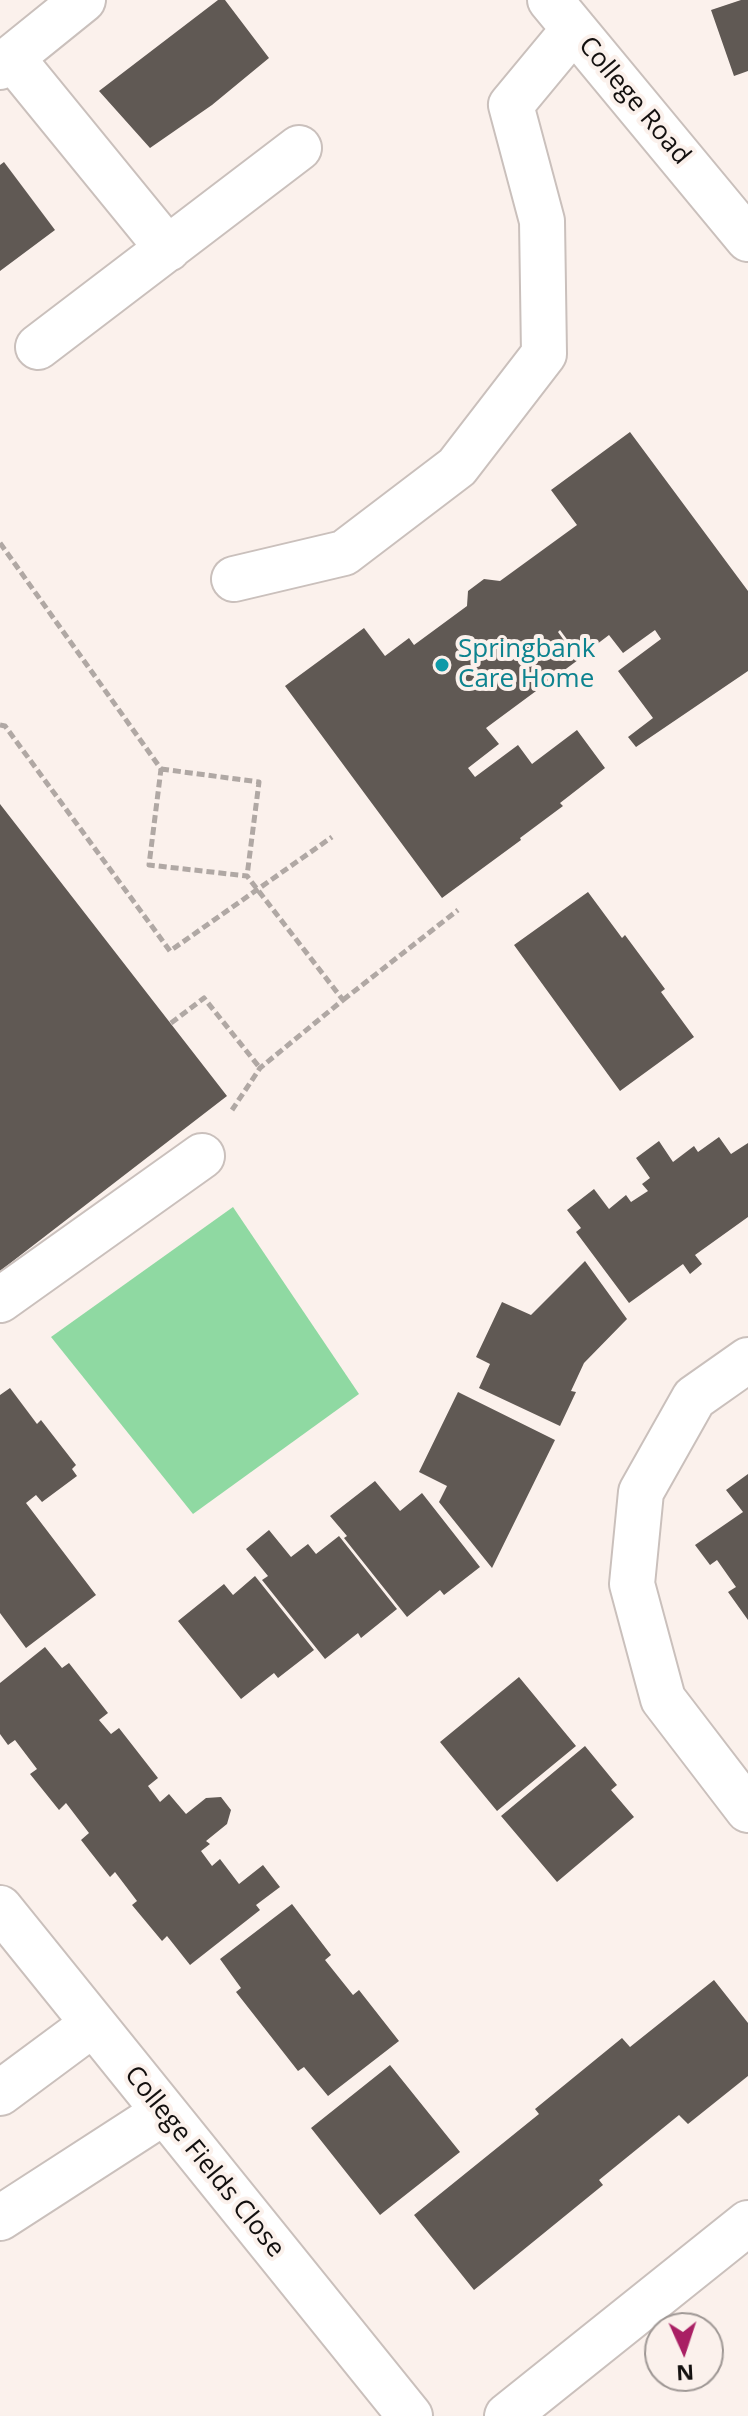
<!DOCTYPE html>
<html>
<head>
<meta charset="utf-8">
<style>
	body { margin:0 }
	#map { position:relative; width:748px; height:2416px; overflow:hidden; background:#fbf1ec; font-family:"Open Sans",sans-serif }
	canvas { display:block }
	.north { position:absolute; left:644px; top:2312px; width:80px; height:80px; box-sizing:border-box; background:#fbf1ec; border:2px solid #9e9794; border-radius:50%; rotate:177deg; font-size:22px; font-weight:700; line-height:32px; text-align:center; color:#13100f }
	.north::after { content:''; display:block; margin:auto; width:28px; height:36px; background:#a92064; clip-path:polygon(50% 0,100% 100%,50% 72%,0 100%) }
</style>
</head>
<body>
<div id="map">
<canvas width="748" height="2416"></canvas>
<div class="north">N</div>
</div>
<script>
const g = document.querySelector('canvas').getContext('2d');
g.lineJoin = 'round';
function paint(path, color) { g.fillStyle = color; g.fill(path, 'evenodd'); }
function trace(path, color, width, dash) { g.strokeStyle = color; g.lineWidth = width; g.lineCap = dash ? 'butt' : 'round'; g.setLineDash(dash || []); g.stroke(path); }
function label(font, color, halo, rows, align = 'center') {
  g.font = font + ' "Open Sans",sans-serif'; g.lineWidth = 8; g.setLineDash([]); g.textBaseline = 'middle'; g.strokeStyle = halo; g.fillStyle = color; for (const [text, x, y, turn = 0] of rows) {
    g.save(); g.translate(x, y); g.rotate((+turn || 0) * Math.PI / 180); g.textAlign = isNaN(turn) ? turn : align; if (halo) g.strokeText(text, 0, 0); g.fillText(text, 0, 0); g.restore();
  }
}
paint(new Path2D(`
	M233,1207l126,187 -166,120 -142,-177z`), '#8fd9a2');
paint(new Path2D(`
	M218,0h7l44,58 -57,47 -62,43 -51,-57z
	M741,0h7v71l-14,5 -23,-66z
	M4,162l51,68 -55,41v-106z
	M630,432l118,159v80l-112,76 -8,-10 25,-19 -35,-47 43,-32 -6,-9 -32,23 -14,-18 -29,22 -20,-27 -2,2 20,28 -92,68 13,16 -31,24 7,9 43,-32 14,19 45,-34 28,38 -45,35 3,3 -43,32 1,2 -79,58 -157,-212 79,-58 21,28 24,-18 5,7 53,-39 1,-15 16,-12 16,2 77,-56 -26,-35z
	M0,804l227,292 -227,175z
	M588,892l34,46 3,-3 40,54 -4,3 33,45 -74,54 -106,-146z
	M719,1137l12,17 17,-11v74l-53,38 7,9 -12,10 -7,-10 -54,39 -53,-71 5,-4 -14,-18 27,-21 15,20 17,-14 5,7 17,-11 -6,-7 8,-6 -14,-20 23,-17 14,21 21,-16 4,6z
	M585,1261l42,58 -43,44 -13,28 5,1 -16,34 -81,-38 11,-24 -14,-7 26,-55 29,13z
	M10,1388l27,36 4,-4 35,45 -4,4 5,7 -35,26 -6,-7 -10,8 70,92 -70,53 -26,-35v-218z
	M458,1392l97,48 -63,128 -53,-66 8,-16 -28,-14z
	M748,1474v146l-20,-28 8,-5 -19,-27 -7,5 -15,-20 48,-33 -17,-22z
	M375,1481l25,30 22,-18 58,74 -36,28 -4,-5 -33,27 -63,-79 3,-2 -17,-20z
	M269,1530l22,27 17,-13 8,10 23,-18 58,73 -36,29 -3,-5 -33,26 -63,-79 6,-4 -22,-27z
	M255,1576l59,74 -36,28 -4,-5 -33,26 -63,-78 46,-37 9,11z
	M45,1647l17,21 7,-5 39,50 -9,7 12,14 8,-6 39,50 -10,8 12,16 9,-8 17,20 20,-16 15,-1 10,13 -4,14 -21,17 4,3 -9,7 11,15 8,-7 19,25 24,-19 17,22 -24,18 4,5 -70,55 -23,-29 -5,5 -30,-36 5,-4 -22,-29 -5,5 -29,-37 8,-7 -23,-30 -7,7 -29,-36 7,-5 -22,-29 -7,5 -8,-11v-51z
	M519,1677l57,69 -79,65 -57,-69z
	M585,1746l32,39 -6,5 23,27 -77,65 -56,-66z
	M292,1904l39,51 -6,5 28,35 6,-5 40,51 -71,55 -24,-29 -6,4 -62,-79 5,-4 -21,-29z
	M714,1980l34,43v53l-60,48 -9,-9 -80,65 4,5 -129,105 -60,-75 125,-101 -4,-5 87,-71 8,9z
	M390,2065l70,87 -80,63 -69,-87z`), '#605954');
const minor = new Path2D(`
	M550,0l198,239
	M12,58l156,191
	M0,67l83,-67
	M38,347l261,-199
	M234,579l110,-26 113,-86 87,-113 -2,-133 -31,-116 63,-76
	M0,1300l202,-144
	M748,1360l-54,38 -53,94 -9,92 31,115 85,111
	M0,1908l410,508
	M0,2093l93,-69
	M0,2218l164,-106
	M507,2416l241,-193`);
trace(minor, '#cac0bc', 48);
trace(new Path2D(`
	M0,543l161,226 -12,96 98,11 96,124 -83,68 -28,42
	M0,725l5,1 165,225 162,-114
	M161,769l98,13 -12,94
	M343,1000l115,-90
	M171,1023l33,-25 56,70`), '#b0a8a4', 5, [8, 4]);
trace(minor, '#fff', 44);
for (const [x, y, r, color] of [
	[442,665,8,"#0f9aa8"]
]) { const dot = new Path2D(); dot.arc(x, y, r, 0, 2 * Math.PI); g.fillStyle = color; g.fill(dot); trace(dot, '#fbf1ec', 3); }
label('26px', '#13100f', '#fbf1ec', [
	["College Road",634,101,50],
	["College Fields Close",204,2162,51]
]);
label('26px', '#0d838f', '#fbf1ec', [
	["Springbank",458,650],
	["Care Home",458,680]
], 'left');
</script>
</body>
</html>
